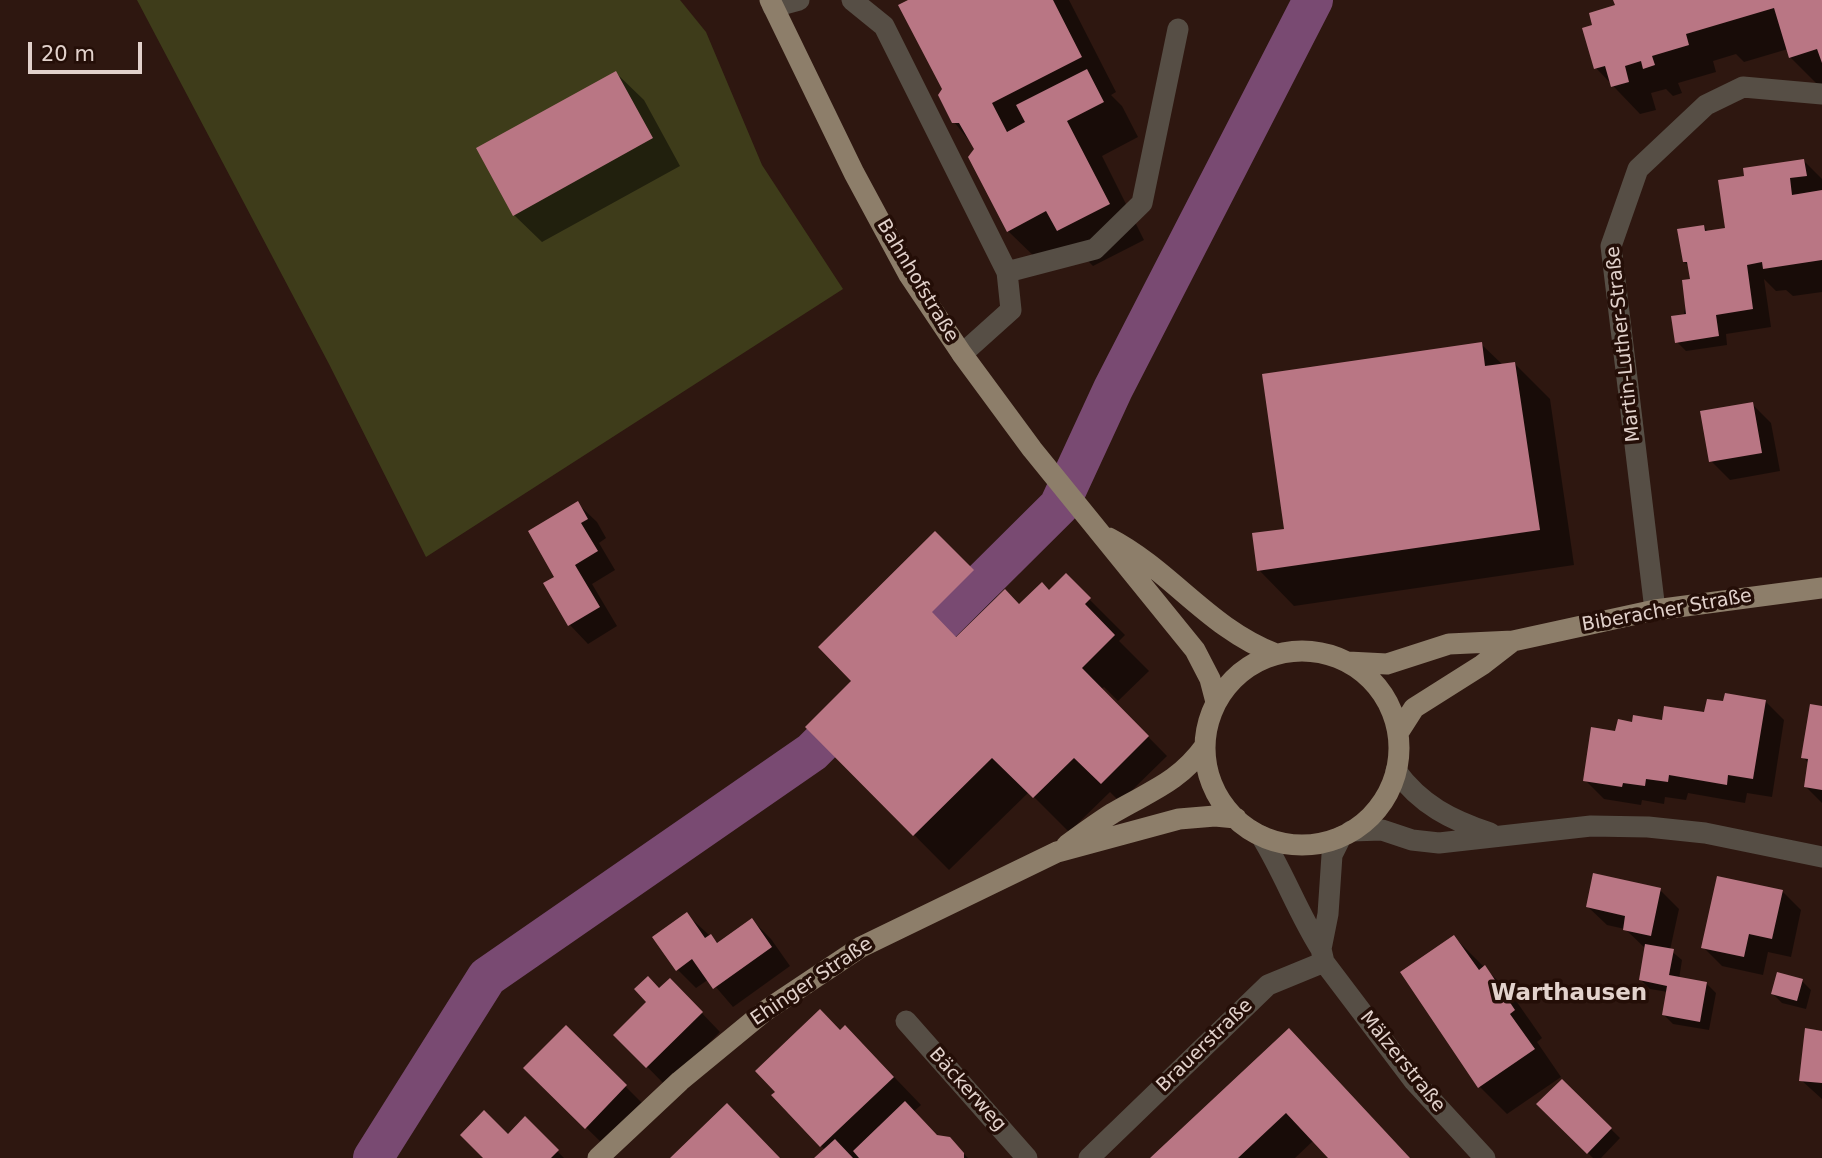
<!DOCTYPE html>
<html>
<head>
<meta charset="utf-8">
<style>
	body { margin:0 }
	#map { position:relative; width:1822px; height:1158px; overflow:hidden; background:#2e1710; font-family:"DejaVu Sans",sans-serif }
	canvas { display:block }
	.scale { position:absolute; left:28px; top:42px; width:114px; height:32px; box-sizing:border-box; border:4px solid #e2d2cc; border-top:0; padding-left:9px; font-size:21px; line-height:24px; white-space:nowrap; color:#e2d2cc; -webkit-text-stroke:5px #240e07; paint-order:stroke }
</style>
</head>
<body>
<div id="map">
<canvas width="1822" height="1158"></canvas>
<div class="scale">20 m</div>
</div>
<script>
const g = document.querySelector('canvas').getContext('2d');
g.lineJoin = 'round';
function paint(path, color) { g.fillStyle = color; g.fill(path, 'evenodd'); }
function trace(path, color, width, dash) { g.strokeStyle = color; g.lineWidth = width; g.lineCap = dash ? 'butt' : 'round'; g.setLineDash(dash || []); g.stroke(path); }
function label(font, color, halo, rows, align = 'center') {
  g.font = font + ' "DejaVu Sans",sans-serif'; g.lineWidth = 7; g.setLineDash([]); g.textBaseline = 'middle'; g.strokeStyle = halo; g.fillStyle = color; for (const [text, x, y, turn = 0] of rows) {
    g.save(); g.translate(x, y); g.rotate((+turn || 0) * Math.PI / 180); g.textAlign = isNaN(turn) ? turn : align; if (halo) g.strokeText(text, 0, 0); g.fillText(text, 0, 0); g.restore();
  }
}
paint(new Path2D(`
	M137,0h543l26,32 56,133 81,124 -417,268 -97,-193z`), '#3e3c1a');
paint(new Path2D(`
	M912,0h157l47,92 -5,3 11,11 16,31 -36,19 42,84 -51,26 -17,-17 -32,17 -36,-35 -32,-82 -22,-27z
	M1615,0h207v89l-32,-32 -2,-8 -44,13 -8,-8 -23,7 3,11 -38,11 4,10 -9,3 -7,-7 -15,4 5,17 -16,4 -44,-46 -2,-42 24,-20z
	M616,73l28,27 36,66 -138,76 -28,-27z
	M1803,160l19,19v113l-29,4 -7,-6 -10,1 -12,-12 7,48 -45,7 1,11 -41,6 -9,-9 15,-62 -2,-13 -6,-5 20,-35 5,5 20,-3 17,-52z
	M1481,344l22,21 12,-1 35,35 24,166 -280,41 -35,-36 27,-40z
	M1752,404l19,19 9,48 -50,9 -19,-19z
	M578,504l19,18 9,16 -7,5 16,27 -23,14 25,42 -29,18 -18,-19 -14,-47z
	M935,534l64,64 20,8 31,-14 16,-16 59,59 -6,6 30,30 -31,30 -14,-14 -3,2 66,67 -47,46 -10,-10 -41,40 -40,-40 -80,78 -142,-143 47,-46z
	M1765,701l19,19 -12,77 -25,-4 -2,10 -57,-10 -2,7 -21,-3 -1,7 -22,-4 -1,5 -37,-6 -19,-19 32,-47 16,-9 73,-10 19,-11z
	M1822,708v95l-17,-17 4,-22 -6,-7z
	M1660,890l19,19 -9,41 12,10 -3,19 28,5 9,9 -7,37 -36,-6 -9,-9 4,-23 -18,-3 -9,-9 5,-31 -21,-20 -18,-4 -19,-18z
	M1782,891l19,19 -10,47 -23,-5 -5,23 -41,-9 -19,-19z
	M686,914l33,30 33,-24 19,19 19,27 -57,41 -24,-28 -13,9 -18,-18z
	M1454,937l58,58 30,43 -5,4 24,35 -54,37 -27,-27z
	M670,980l50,52 -54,54 -50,-51z
	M1802,981l9,9 -5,19 -24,-6 -9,-9z
	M566,1027l78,78 -39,41 -80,-78z
	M1289,1030l121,128h-80l-16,-18 -19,18h-142z
	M840,1032l33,23 48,50 -8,7 25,25 11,2 19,19h-152l9,-8 -51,-55z
	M1822,1032v67l-21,-19z
	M1562,1081l58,57 -19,20h-8l-55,-54z
	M525,1119l39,39h-79z`), '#0007');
trace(new Path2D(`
	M904,660l155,-154 54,-117 200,-389
	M373,1158l114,-181 325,-225 48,-48`), '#794a72', 40);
paint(new Path2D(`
	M908,0h145l29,57 -90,46 15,29 18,-10 -9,-17 71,-36 17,33 -37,19 43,83 -53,27 -11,-20 -39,21 -39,-75 6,-8 -15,-26h-7l-14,-28 4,-6 -44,-84z
	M1613,0h209v63l-5,-14 -28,9 -15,-50 -88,26 3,11 -37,11 3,9 -12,4 -2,-8 -16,5 4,16 -18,5 -6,-21 -11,3 -12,-41 10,-3 -3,-12 26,-8z
	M616,71l37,67 -140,78 -37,-68z
	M1804,159l3,17 -17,2 2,17 30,-5v70l-59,9 -1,-7 -15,3 6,44 -37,6 3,21 -44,7 -4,-27 15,-2 -4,-34 8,-1 -3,-17h-4l-6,-33 27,-4 1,6 20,-3 -7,-48 26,-4 -1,-8z
	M1482,342l3,24 30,-4 25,168 -283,41 -5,-38 32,-4 -22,-155z
	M1753,402l9,51 -53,9 -9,-51z
	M578,501l10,18 -7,4 17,28 -23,14 25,42 -32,19 -25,-43 11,-6 -26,-46z
	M935,531l39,39 -42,42 24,25 49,-48 14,15 23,-22 7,8 17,-17 25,25 -6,6 30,31 -33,33 67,68 -48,48 -27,-26 -41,40 -41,-40 -79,78 -108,-109 46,-46 -33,-34z
	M1725,693l41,7 -13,79 -25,-4 -1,10 -58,-10 -1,7 -22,-3 -1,7 -22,-3 -1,4 -39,-6 8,-54 24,4 3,-12 14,3 1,-7 29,5 2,-14 40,6 3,-13 16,2z
	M1810,704l12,2v84l-18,-3 4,-28 -7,-1z
	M1593,873l68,15 -10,48 -28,-6 2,-14 -39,-9z
	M1717,876l66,14 -11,49 -23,-5 -5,23 -43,-9z
	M687,912l18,26 6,-4 6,9 35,-25 20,29 -59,42 -21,-30 -16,12 -24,-34z
	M1454,935l25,35 6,-5 30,45 -5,4 25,35 -57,39 -78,-116z
	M1645,944l29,5 -5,26 38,7 -7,40 -38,-7 5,-29 -28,-6z
	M1777,972l26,7 -6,22 -26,-7z
	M648,976l11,12 11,-10 33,34 -57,56 -33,-33 33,-33 -12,-13z
	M820,1009l20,21 5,-5 49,52 -74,70 -49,-52 4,-3 -20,-21z
	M566,1025l61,60 -42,44 -62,-61z
	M1289,1028l121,130h-82l-42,-45 -48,45h-88z
	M1805,1028l17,3v52l-23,-2z
	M1562,1079l50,49 -25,26 -51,-50z
	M905,1101l32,34 13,2 14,16v5h-105l-6,-7z
	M727,1103l53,55h-110z
	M484,1110l24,24 17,-18 34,34 -8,8h-68l-23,-23z
	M835,1139l18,19h-39z`), '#b97684');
trace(new Path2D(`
	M852,0l32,26 123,246 4,38 -49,44
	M773,7l26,-7
	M1007,272l88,-23 47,-46 36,-174
	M1655,610l-44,-364 27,-77 68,-64 37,-18 79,7
	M1396,771c25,34 55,49 94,62
	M1351,831l31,-1 30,10 27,3 152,-17 57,1 57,6 117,24
	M1261,836c23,37 37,77 60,113
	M1341,837l-9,18 -4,59 -7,35 3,13 90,119 71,77
	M906,1021l121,137
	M1089,1158l179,-173 56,-23`), '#564e45', 21);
trace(new Path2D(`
	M770,0l84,173 55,102 53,79 70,95 163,201 15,29 6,23
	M1109,538c63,33 99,90 167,116
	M1205 748a97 97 0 1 1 194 0a97 97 0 1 1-194 0Z
	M1348,662l39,2 62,-20 64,-3 142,-31 167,-22
	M1398,733l16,-25 68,-43 31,-24
	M1067,845c15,-11 30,-22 46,-32 37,-22 65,-30 92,-67
	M598,1158l82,-77 85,-70 96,-64 196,-95 122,-33 36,-3 21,2`), '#8d7e6a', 21);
label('19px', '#e2d2cc', '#240e07', [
	["Bahnhofstraße",917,281,59],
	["Martin-Luther-Straße",1624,344,-96],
	["Biberacher Straße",1667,611,-10],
	["Ehinger Straße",812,982,-34],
	["Brauerstraße",1205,1046,-44],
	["Mälzerstraße",1402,1062,51],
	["Bäckerweg",967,1090,48]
]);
label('bold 23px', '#e2d2cc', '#240e07', [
	["Warthausen",1569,994]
]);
</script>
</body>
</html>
